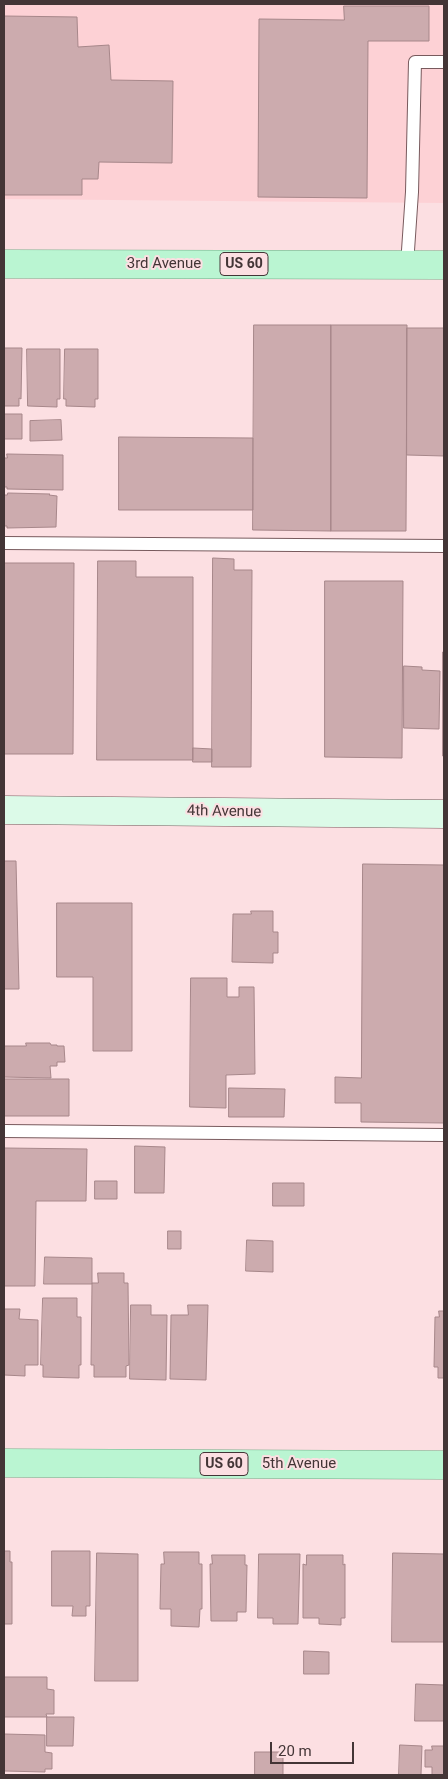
<!DOCTYPE html>
<html>
<head>
<meta charset="utf-8">
<style>
	body { margin:0 }
	#map { position:relative; width:448px; height:1779px; overflow:hidden; background:#fcdfe2; font-family:Roboto,sans-serif }
	canvas { display:block }
	.frame { position:absolute; inset:0; border:5px solid #433536; pointer-events:none }
	.scale { position:absolute; left:270px; top:1742px; width:84px; height:22px; box-sizing:border-box; border:2px solid #433536; border-top:0; padding-left:6px; font-size:15px; line-height:18px; white-space:nowrap; color:#433536; -webkit-text-stroke:4px #fcdfe2; paint-order:stroke }
</style>
</head>
<body>
<div id="map">
<canvas width="448" height="1779"></canvas>
<div class="frame"></div>
<div class="scale">20 m</div>
</div>
<script>
const g = document.querySelector('canvas').getContext('2d');
g.lineJoin = 'round';
function paint(path, color) { g.fillStyle = color; g.fill(path, 'evenodd'); }
function trace(path, color, width, dash) { g.strokeStyle = color; g.lineWidth = width; g.lineCap = dash ? 'butt' : 'round'; g.setLineDash(dash || []); g.stroke(path); }
function label(font, color, halo, rows, align = 'center') {
  g.font = font + ' Roboto,sans-serif'; g.lineWidth = 4; g.setLineDash([]); g.textBaseline = 'middle'; g.strokeStyle = halo; g.fillStyle = color; for (const [text, x, y, turn = 0] of rows) {
    g.save(); g.translate(x, y); g.rotate((+turn || 0) * Math.PI / 180); g.textAlign = isNaN(turn) ? turn : align; if (halo) g.strokeText(text, 0, 0); g.fillText(text, 0, 0); g.restore();
  }
}
paint(new Path2D(`
	M4,4h440v199l-440,-4z`), '#fdd1d5');
const building = new Path2D(`
	M344,6h85v35h-61l-1,157 -109,-1 1,-178 85,1z
	M4,16l73,1 1,30 31,-2 2,35 62,1 -1,82 -73,-1 -1,17h-16v16h-78z
	M254,325h77v206l-78,-1z
	M331,325h76l-1,206h-75z
	M407,328h37v128l-37,-1z
	M4,348h18l-1,51 -2,-1v8h-15z
	M27,349h33v50h-3v8l-29,-1z
	M65,349h33v50h-3v8l-29,-1v-7h-2z
	M4,414h18v25h-18z
	M61,420l1,20 -32,1v-20z
	M119,437l134,1v72h-134z
	M7,454l56,1v35l-56,-1v-2h-3v-29h3z
	M8,493l42,1 -1,1 8,1 -1,31 -49,1v-2h-3v-31h3z
	M213,558l21,1v11h18l-1,197h-39z
	M98,561h38v16h57v183h-96z
	M4,563h70l-1,191h-69z
	M325,581h78l-1,177 -77,-1z
	M443,652h1v104h-1z
	M404,666l18,1v3l18,1 -1,58 -35,-1z
	M193,748l19,1v13h-19z
	M4,861h12l3,128h-15z
	M363,864l81,1v258l-83,-1v-19h-26v-26l26,1z
	M57,903h75v148h-39v-74h-36z
	M251,911h22v21h5v21h-5v10l-41,-1 1,-48h18z
	M191,978h36v19h12v-10h15l1,87 -29,1v33l-36,-1z
	M26,1043h24l1,2h6v1h7l1,16h-8v4h-7l1,12 -47,-1v-31h22z
	M4,1079h65v37h-65z
	M229,1088l56,1 -1,28h-55z
	M135,1146l30,1 -1,46h-29z
	M4,1148l83,1 -1,52h-50l-1,85h-31z
	M95,1181h22v18h-22z
	M273,1183h31v23h-31z
	M168,1231h13v18h-13z
	M247,1240l26,1v31l-27,-1z
	M45,1257l47,1v26h-48z
	M98,1273h26v10h4l1,82 -3,1v11h-32v-12h-3l1,-82h6z
	M43,1298h34v19h4v48h-2v13l-36,-1v-12h-2z
	M131,1305h20v10h16l-1,65 -36,-1z
	M188,1305h20l-2,75 -36,-1 1,-64h17z
	M4,1309h16l-1,10 19,1v45h-13v11l-21,-1z
	M439,1311h5v67h-6v-11h-4l1,-50h4z
	M4,1551h6v11h2v62h-8z
	M52,1551h38v55h-4v10h-14l1,-10h-21z
	M164,1552h35v12h3v45h-2l-1,18 -28,-1v-17h-11l1,-45h3z
	M97,1553l41,1v127h-43z
	M393,1553l51,1v88h-52z
	M259,1554h41l-2,70h-25v-6h-15z
	M212,1555h33v10h2l-1,47h-9v9h-26l-1,-57h2z
	M307,1555h36v10l2,-1v54h-4v7l-22,-1v-6h-16v-54l3,1z
	M304,1651l25,1v22h-25z
	M4,1677h43v12l7,1v24h-8l1,3h-43z
	M416,1684l28,1v36h-29z
	M47,1717h27l-1,29h-26z
	M4,1734l41,1v17l7,1v16h-7v3l-41,-1z
	M400,1745l22,1 -1,29h-22z
	M432,1746h12v29h-12v-8h-7v-17h7z
	M255,1752h28v23h-28z`);
paint(building, '#ccabae');
trace(building, '#a7878a', 1);
const lane = new Path2D(`
	M407,265l5,-73 3,-130h29
	M4,543l440,3
	M4,1131l440,4`);
const secondary = new Path2D(`
	M4,810l440,4`);
const primary = new Path2D(`
	M4,264l440,1
	M4,1463l440,2`);
trace(lane, '#785a5d', 14);
trace(secondary, '#785a5d', 29);
trace(primary, '#72ad88', 29);
trace(lane, '#fff', 12);
trace(secondary, '#dcfae8', 28);
trace(primary, '#baf5d2', 28);
for (const [x, y, w] of [
	[244,264,48],
	[224,1464,48]
]) { const box = new Path2D(); box.roundRect(x - w / 2, y - 11.5, w, 23, 4); g.fillStyle = '#fcdfe2'; g.fill(box); trace(box, '#433536', 1); }
label('bold 14px', '#433536', null, [
	["US 60",244,264],
	["US 60",224,1464]
]);
label('15px', '#433536', '#fcdfe2', [
	["3rd Avenue",164,264],
	["4th Avenue",224,812,1],
	["5th Avenue",299,1464]
]);
</script>
</body>
</html>
